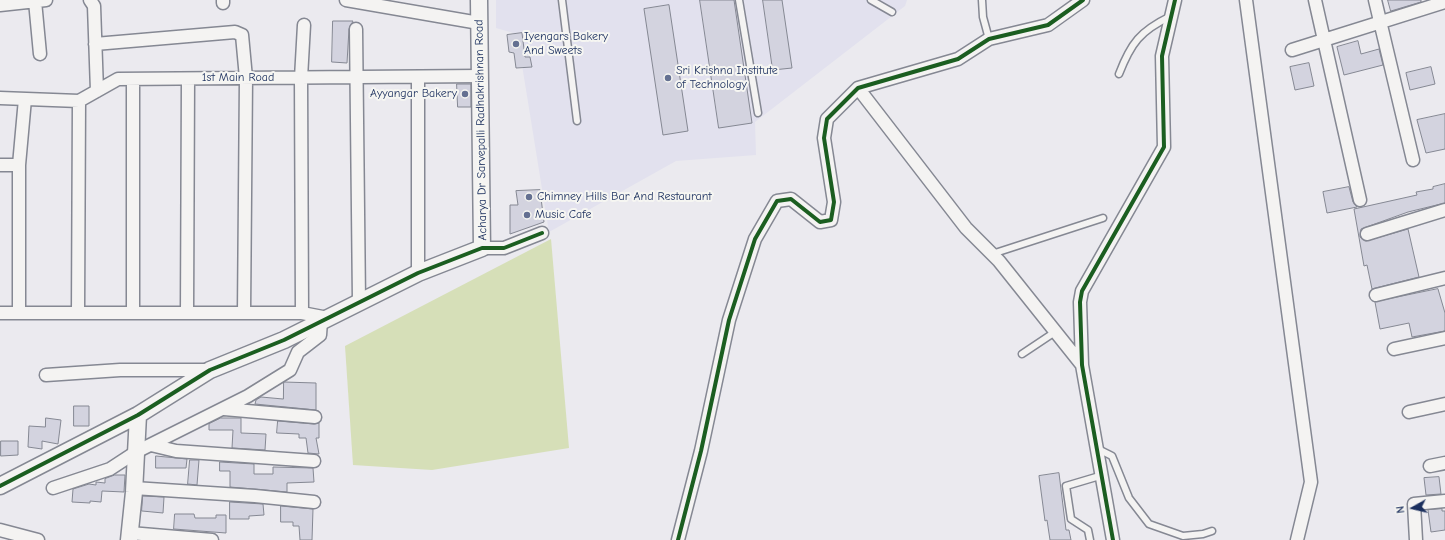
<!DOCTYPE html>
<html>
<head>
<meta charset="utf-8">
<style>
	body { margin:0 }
	#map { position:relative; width:1445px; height:540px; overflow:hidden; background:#ebeaef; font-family:"Comic Neue",sans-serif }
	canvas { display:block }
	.north { position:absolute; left:1393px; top:488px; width:40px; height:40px; -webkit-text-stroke:3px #f6f6f2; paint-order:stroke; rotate:262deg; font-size:11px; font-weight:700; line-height:16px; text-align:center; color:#1b2f5e }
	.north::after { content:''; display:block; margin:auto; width:14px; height:18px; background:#1b2f5e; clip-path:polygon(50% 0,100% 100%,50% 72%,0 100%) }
</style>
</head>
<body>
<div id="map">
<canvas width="1445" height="540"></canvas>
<div class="north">N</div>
</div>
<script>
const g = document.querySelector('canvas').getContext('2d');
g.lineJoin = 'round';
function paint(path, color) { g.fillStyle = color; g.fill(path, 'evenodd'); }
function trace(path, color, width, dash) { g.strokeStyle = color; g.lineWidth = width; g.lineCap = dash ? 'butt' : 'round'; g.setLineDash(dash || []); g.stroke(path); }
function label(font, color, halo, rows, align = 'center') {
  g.font = font + ' "Comic Neue",sans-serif'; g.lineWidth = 4; g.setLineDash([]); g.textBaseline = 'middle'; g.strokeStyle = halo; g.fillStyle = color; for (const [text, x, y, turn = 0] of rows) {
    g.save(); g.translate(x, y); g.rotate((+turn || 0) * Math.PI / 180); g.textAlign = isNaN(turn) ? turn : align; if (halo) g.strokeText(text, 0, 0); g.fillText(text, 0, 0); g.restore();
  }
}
paint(new Path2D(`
	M496,0h411l-2,6 -150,116 1,33 -80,6 -127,71 -32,-198 -21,-6z`), '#e2e1ee');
paint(new Path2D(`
	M551,239l18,209 -137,22 -79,-5 -8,-119z`), '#d6dfb8');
const building = new Path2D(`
	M700,0h34l18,123 -33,5z
	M763,0h19l10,68 -19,2z
	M1388,0h33v2l-30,9z
	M669,5l19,126 -25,4 -19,-126z
	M333,21h20l-4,8 -2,34 -15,-1z
	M522,33l3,24h5l2,10 -16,1 -2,-15 -5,-1 -2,-17z
	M1358,41l3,13 18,-5 4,16 -39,10 -7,-28z
	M1309,63l5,23 -19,4 -5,-23z
	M1431,67l4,17 -25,6 -4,-17z
	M457,84h14v23h-13z
	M1445,114v35l-19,4 -9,-33z
	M1445,184v19l-37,9 -47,17 -1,8 6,4 42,-12 11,48 -47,12 -5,-24 -3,1 -10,-57 63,-14 -1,-3 17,-3v-2z
	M1349,187l4,15 4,5 -30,6 -4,-21z
	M540,190l4,32 -34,12v-29h8l-2,-14z
	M1438,289l7,24v18l-33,6 -3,-14 -29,6 -5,-27z
	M284,382l32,1v27l-61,-6 1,-4 5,-3 22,2z
	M74,406h15v20h-15z
	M46,418l15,2 -3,24 -16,-3v8l-14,-2 1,-21 16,1z
	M221,418h20v15l25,1 -1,16 -33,-2 1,-18h-24v-6z
	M278,421l36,3 5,-1v15h-3l3,16 -11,-1 -2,-15h-7v-4l-22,-1z
	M1,441h17v14l-17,1z
	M156,456l31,3 -1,9h-30z
	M190,460h9l-2,25 -9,-1z
	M220,462l34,2v10h19v-7l40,1 1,14 -27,1v9l-57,-5v-16h-10z
	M1059,473l7,57h3l2,10h-21l-3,-20 -2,1 -6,-45z
	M115,475h10l-1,17 -22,-1 -1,11 -11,-1v2l-18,-1 1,-13 16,-5 7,1v-3l9,1v-4z
	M1439,477l2,17 -15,1 -2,-17z
	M143,496l21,1 -1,16 -21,-2z
	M230,502l33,2 1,11 -15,1v3h-19z
	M281,506l32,3 -1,31h-12l-1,-14h-6v-4h-12z
	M1442,509v2h3v19l-14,2 -3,-22z
	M175,514h19l1,4h21v-3h10v18l-52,-4z`);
paint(building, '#d3d3df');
trace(building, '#858893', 1);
const service = new Path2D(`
	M562,0l15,121
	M739,0l19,113
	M871,0l21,12
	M982,0l1,17 6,22
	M1119,74c12,-31 21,-43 52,-58
	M992,254l111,-36
	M1022,354l33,-22
	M1098,449l14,7 17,42 20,26 34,12 20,-2 9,-3
	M1090,540l-2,-10 -17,-11 -5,-33 37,-11`);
const minor = new Path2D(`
	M90,0l4,6 3,85
	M346,0l133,23
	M1246,0l65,482 -14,58
	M1315,0l45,200
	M1375,0l38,160
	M35,1l5,53
	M223,3v-3
	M0,5l46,-5
	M356,29l3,273
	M95,44l140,-12 7,3 4,43 -2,235
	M1292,50l153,-48
	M418,77v196
	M133,79v234
	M858,88l108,140 33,33 83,104
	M0,98l79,3 39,-22 363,-3
	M0,165h19
	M1367,234l78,-24
	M482,248h22l38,-15
	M1376,295l69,-17
	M0,313h302l26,5
	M19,313v-148l6,-66
	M78,313l1,-212
	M187,313l1,-234
	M302,313l-1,-235 3,-53
	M1394,349l51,-11
	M46,375l74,-5h90
	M224,409l91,8
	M1409,412l36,-8
	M151,445l25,6 138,10
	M1430,466l15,-3
	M53,488l57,-19 26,-17 112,-56 42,-26 8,-18 22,-17 1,-14
	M134,488l121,8 59,6
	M0,530l38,10
	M130,533l82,7
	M678,540l23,-89 28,-131 26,-81 22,-38 14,-2 29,23 11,-2 3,-18 -10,-64 3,-19 31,-31 100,-29 31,-20 59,-14 35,-25
	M1113,540l-31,-175 -2,-63 2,-11 82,-144 -2,-91 13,-56
	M1416,540l-2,-36 31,-3`);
const tertiary = new Path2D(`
	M0,486l138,-71 72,-45 74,-30 134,-67 64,-25 -3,-248
	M129,540l5,-48 4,-77`);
trace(service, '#858893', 9);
trace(minor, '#858893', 15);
trace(tertiary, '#858893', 19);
trace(service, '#f4f3f2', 6);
trace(minor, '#f4f3f2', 12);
trace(tertiary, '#f4f3f2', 16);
trace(new Path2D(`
	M0,486l138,-71 72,-45 74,-30 134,-67 64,-25h22l38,-15
	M678,540l23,-89 28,-131 26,-81 22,-38 14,-2 29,23 11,-2 3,-18 -10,-64 3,-19 31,-31 100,-29 31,-20 59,-14 35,-25
	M1113,540l-31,-175 -2,-63 2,-11 82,-144 -2,-91 13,-56`), '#1b5e20', 4);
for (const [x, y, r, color] of [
	[516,44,4,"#647091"],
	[668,78,4,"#647091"],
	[465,94,4,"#647091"],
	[529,197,4,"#647091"],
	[527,215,4,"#647091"]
]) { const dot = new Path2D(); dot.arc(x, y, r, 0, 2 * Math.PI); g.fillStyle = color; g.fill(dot); trace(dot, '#f6f6f2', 1.5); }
label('12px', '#1b2f5e', '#f6f6f2', [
	["Iyengars Bakery",524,37],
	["And Sweets",524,51],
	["Sri Krishna Institute",676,71],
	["of Technology",676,85],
	["Ayyangar Bakery",457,94,"right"],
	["Chimney Hills Bar And Restaurant",537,197],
	["Music Cafe",535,215]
], 'left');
label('12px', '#1b2f5e', '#f6f6f2', [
	["1st Main Road",238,78],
	["Acharya Dr Sarvepalli Radhakrishnan Road",481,130,-91]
]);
</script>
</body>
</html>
